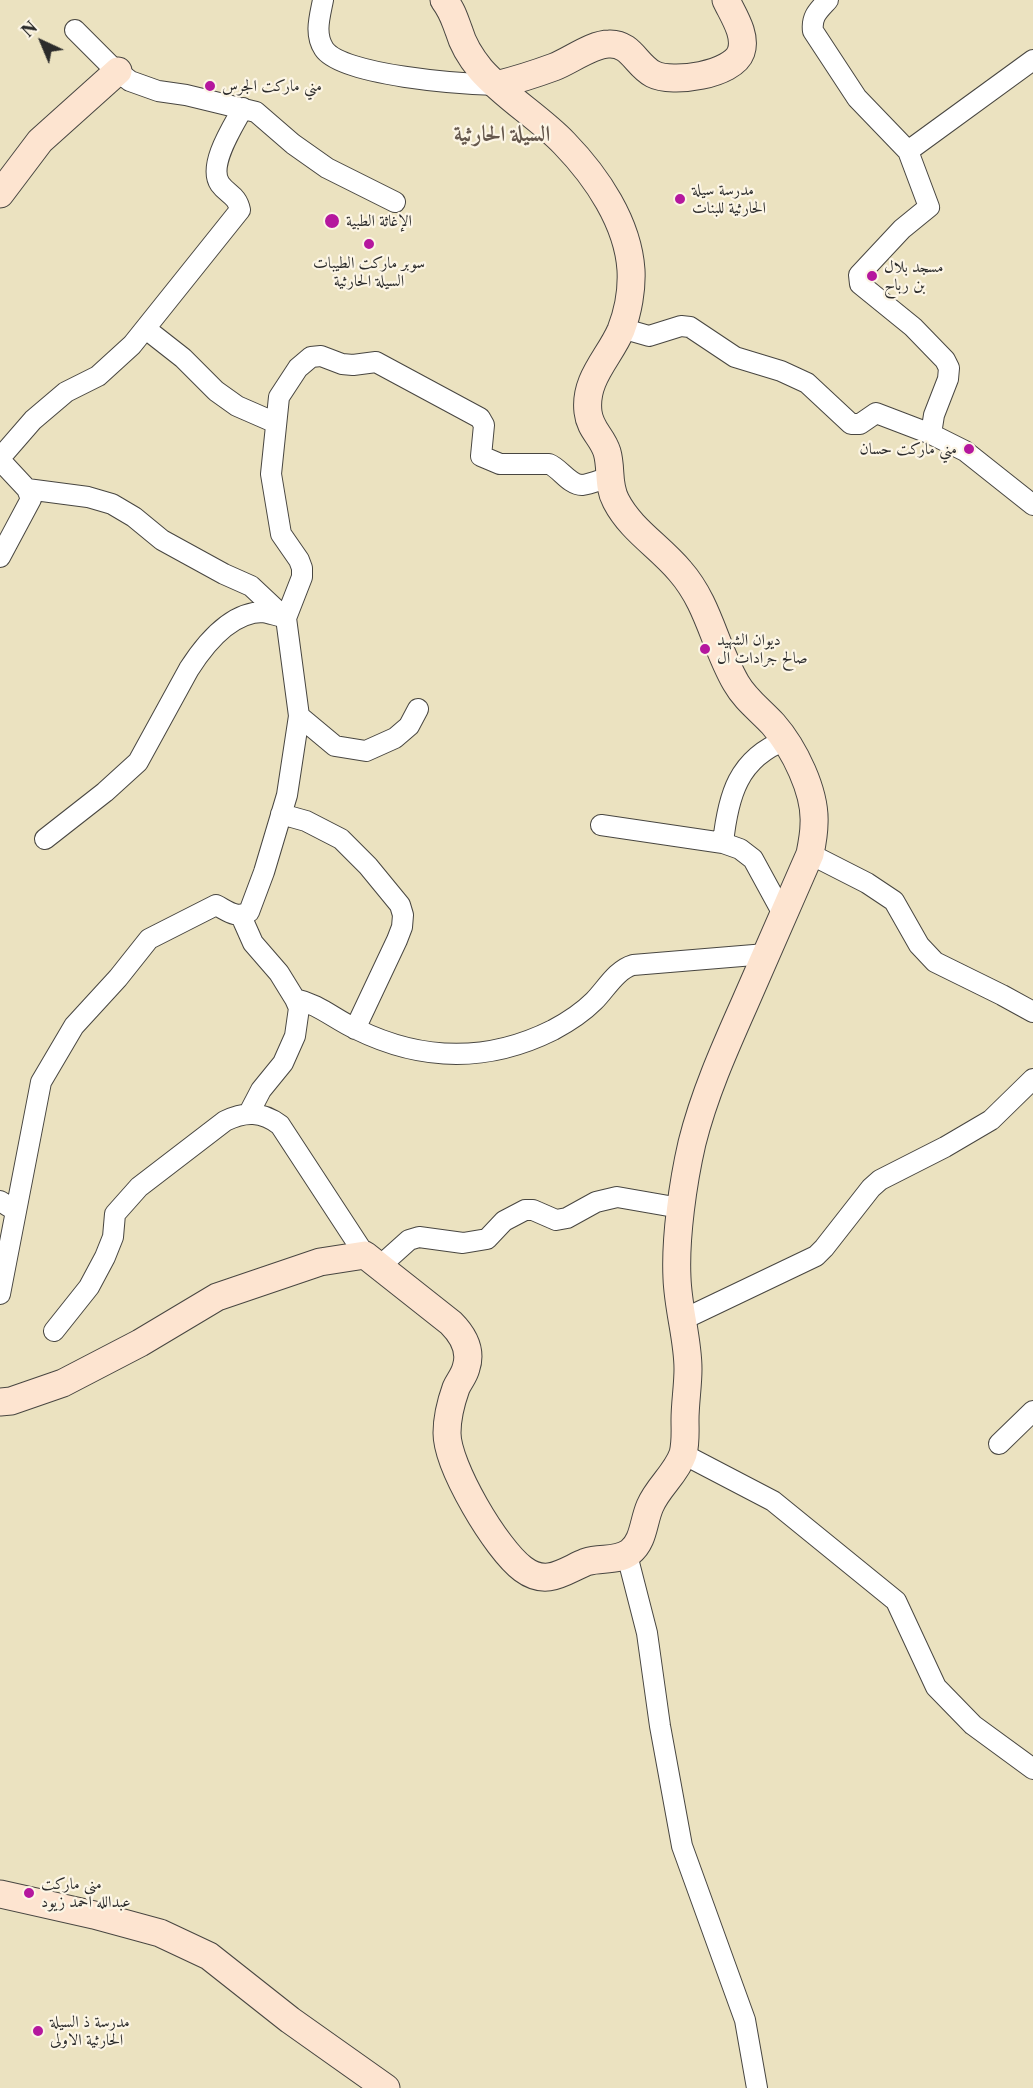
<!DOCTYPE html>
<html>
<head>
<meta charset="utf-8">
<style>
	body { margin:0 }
	#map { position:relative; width:1033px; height:2088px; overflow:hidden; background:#ebe2c0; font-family:"Libre Caslon Text",serif }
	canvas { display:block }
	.north { position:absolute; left:12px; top:12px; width:60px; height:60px; -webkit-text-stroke:4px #fcf5e5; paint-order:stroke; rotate:316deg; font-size:16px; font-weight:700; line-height:24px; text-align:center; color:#2b2b2b }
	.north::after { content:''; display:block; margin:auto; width:21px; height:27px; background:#2b2b2b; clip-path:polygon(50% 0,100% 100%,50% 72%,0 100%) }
</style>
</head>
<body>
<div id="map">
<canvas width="1033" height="2088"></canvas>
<div class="north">N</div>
</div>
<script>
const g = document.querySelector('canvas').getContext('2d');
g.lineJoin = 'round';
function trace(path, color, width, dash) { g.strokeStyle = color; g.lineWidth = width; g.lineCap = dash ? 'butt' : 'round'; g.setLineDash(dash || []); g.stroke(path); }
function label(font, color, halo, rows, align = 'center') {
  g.font = font + ' "Libre Caslon Text",Amiri,serif'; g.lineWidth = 4.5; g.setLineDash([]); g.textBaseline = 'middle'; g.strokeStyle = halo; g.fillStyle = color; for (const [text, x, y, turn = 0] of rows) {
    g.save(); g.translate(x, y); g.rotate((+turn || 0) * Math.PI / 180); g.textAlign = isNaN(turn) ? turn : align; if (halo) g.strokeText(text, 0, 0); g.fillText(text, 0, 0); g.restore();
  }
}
const street = new Path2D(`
	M323,0c-3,16 -9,34 1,49 18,27 139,35 172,36
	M828,0c-9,10 -17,16 -15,31l44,67 51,53
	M75,30l37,37 18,14 28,10 28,4 70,17 37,32 34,24 68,34
	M621,328l28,8 32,-10 9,1 45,30 46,14 26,12 44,41h9l16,-11 55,21 34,17 68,54
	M146,329l37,29 33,33 21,15 39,17
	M931,434l3,-19 14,-36 1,-11 -4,-8 -32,-33 -53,-43 -1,-9 43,-46 27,-22 -21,-56 125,-91
	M0,458l33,-38 33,-28 32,-16 34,-31 108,-135c-3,-15 -12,-15 -20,-26 -13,-19 14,-59 23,-76
	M0,460l27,29 4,10 -31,58
	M27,489l61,8 24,7 22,13 28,23 62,34 27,12 33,31
	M299,716l36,30 31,5 29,-13 14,-12 9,-17
	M281,814l25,7 35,18 27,27 32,39 3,10 -1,12 -5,13 -42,89
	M601,825l122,18 17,6 13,10 30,55
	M45,839l60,-47 33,-30 51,-93c16,-25 41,-57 74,-57 7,1 16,4 23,6
	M723,843c5,-47 15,-85 63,-103
	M810,854l57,29 27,18 25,44 16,17 67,33 31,17
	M241,916l12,27 26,30 16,26 4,9 -4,28 -12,27 -22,27 -12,23
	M295,999c24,5 39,20 61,30 65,32 131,34 197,1 15,-8 29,-17 41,-29 12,-12 22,-31 39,-36l133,-11
	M0,1201l16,10
	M380,1266l29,-26 10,-3 44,6 24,-4 17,-18 21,-11h8l23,10 11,-2 29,-16 21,-5 63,11
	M0,1294l41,-212 33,-56 44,-48 31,-39 67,-34c12,6 20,14 33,7l15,-40 23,-77 12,-79 -13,-98 16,-41v-9l-3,-8 -18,-26 -10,-60 8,-77 19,-29 13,-11 10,-1 21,8 11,1 23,-3 104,56 4,7 -3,31 19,8h49c11,4 20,21 33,21 9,-1 20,-6 28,-8
	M682,1320l134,-64 8,-8 47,-60 9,-8 65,-33 46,-27 42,-41
	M54,1331l35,-44 16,-30 8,-20 2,-23 24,-27 86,-66c20,-10 37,-10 55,4l85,130
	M999,1444l34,-33
	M683,1454l90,47 123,100 40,86 37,38 60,44
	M627,1555l20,78 13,93 22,120 63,174 12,68`);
const secondary = new Path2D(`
	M496,85c20,-5 39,-11 58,-18 16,-6 38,-23 55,-23 22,-1 27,21 44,30 19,10 80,1 88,-22 6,-17 -8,-37 -15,-52
	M0,194l40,-53 78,-70
	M0,1402l11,-1 52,-18 77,-40 77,-46 103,-35 45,-7 86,68c12,12 21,27 15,45 -2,8 -7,13 -10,20 -5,14 -9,30 -9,45 0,33 49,116 76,136 24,18 41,2 63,-7 15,-5 31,0 44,-10 14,-11 13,-30 20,-46 8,-19 26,-32 33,-52 3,-12 2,-23 2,-34 0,-17 3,-34 3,-51 0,-30 -10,-60 -11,-91 -2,-40 6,-96 15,-135 12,-48 32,-93 52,-138 22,-51 44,-101 66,-151 2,-10 4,-20 4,-30 2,-32 -20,-76 -41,-100 -13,-14 -28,-25 -37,-41 -22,-38 -27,-79 -56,-112 -21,-25 -49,-41 -64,-70 -9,-17 -4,-32 -9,-49 -5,-16 -17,-22 -19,-40 -4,-33 21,-54 33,-82 7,-18 11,-41 10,-60 -3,-47 -34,-93 -67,-127 -25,-26 -58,-45 -83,-73 -9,-11 -18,-25 -22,-39 -5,-13 -6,-19 -15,-31
	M0,1894l94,21 66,18 49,23 81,64 96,68`);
trace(street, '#484641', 22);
trace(secondary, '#484641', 29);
trace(street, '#fff', 20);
trace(secondary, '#fde4d0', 27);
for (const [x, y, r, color] of [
	[210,86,6,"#b5179e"],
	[680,199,6,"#b5179e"],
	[332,221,8,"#b5179e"],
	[369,244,6,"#b5179e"],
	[872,276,6,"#b5179e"],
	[969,449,6,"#b5179e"],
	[705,649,6,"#b5179e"],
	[29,1893,6,"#b5179e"],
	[38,2031,6,"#b5179e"]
]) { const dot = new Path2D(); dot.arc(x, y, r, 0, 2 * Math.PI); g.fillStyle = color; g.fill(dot); trace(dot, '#fcf5e5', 2); }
label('16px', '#2b2b2b', '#fcf5e5', [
	["مني ماركت الجرس",222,86],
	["مدرسة سيلة",692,190],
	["الحارثية للبنات",692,208],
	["الإغاثة الطبية",346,221],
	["سوبر ماركت الطيبات",369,263,"center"],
	["السيلة الحارثية",369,281,"center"],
	["مسجد بلال",884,267],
	["بن رباح",884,285],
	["مني ماركت حسان",957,449,"right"],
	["ديوان الشهيد",717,640],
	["صالح جرادات ال",717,658],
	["مني ماركت",41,1884],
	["عبدالله احمد زيود",41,1902],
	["مدرسة ذ السيلة",50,2022],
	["الحارثية الاولى",50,2040]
], 'left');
label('bold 22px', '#65584d', '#fcf5e5', [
	["السيلة الحارثية",502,135]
]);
</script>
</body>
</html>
